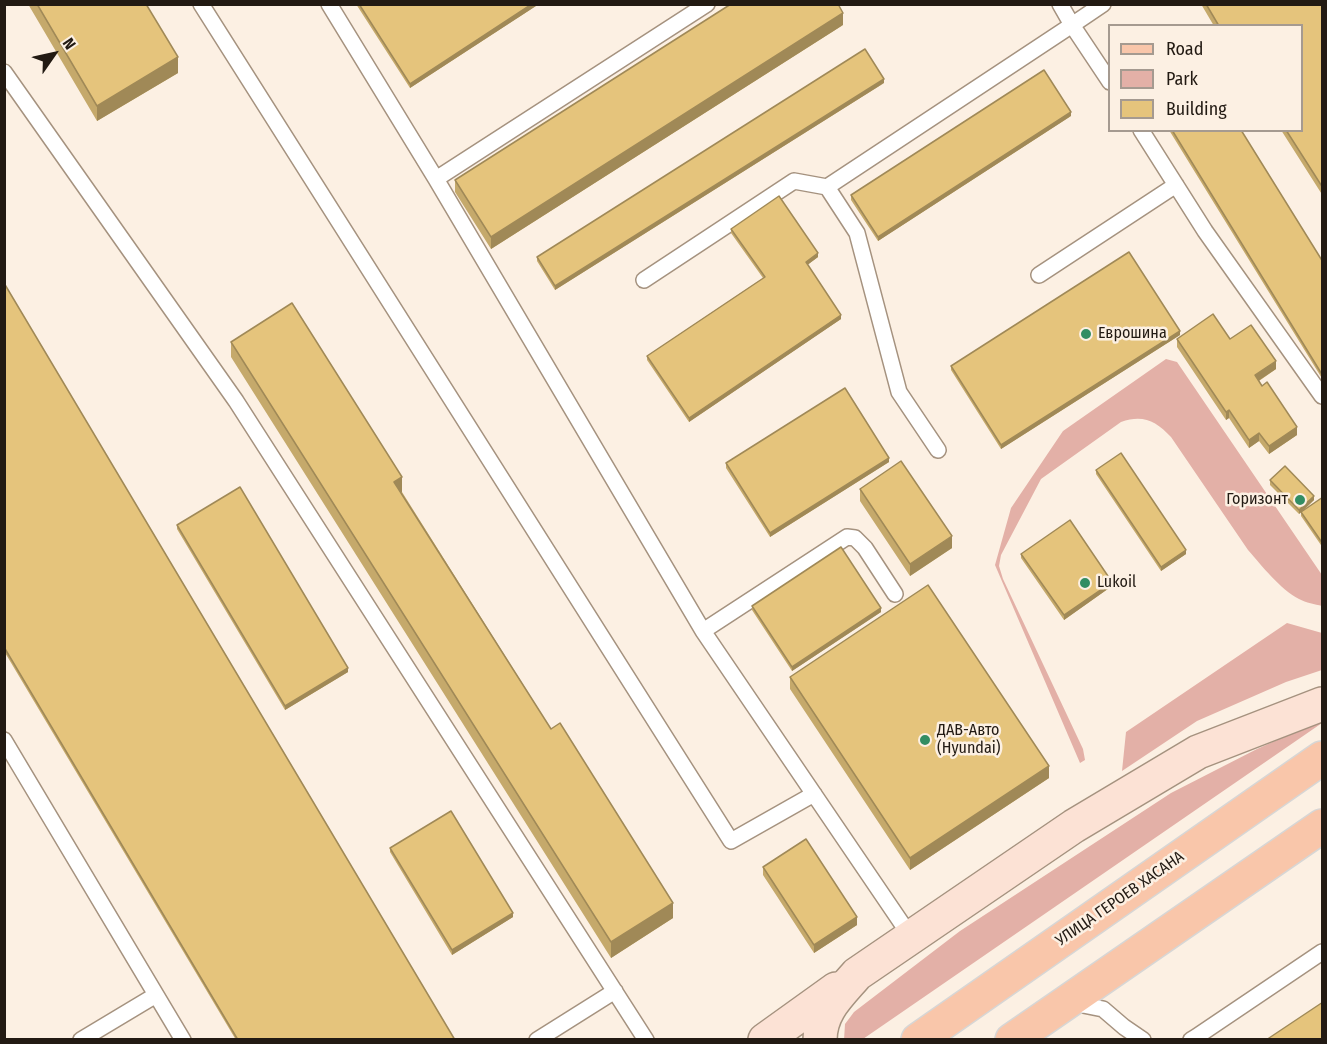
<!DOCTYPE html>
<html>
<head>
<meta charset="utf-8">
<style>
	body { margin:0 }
	#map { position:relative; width:1327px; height:1044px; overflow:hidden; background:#fcf0e3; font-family:"Fira Sans Condensed",sans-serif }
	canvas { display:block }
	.frame { position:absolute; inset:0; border:6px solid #221a13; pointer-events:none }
	.legend { position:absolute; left:1108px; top:24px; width:195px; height:108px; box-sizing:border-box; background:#fcf0e3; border:2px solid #a59a90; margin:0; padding:8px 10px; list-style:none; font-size:18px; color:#221a13 }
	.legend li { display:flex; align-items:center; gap:12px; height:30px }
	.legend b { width:30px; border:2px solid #a59a90 }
	.north { position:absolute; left:24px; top:24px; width:60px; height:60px; -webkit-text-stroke:4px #fcf0e3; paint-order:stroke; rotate:56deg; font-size:16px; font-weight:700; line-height:24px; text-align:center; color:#221a13 }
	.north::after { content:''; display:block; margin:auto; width:21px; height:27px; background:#221a13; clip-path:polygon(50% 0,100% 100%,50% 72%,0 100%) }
</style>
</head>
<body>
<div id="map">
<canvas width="1327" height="1044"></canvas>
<div class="frame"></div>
<ul class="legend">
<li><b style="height:8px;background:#f9c6aa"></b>Road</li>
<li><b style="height:16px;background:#e3b0a7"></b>Park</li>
<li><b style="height:16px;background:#e5c47c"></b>Building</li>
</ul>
<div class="north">N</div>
</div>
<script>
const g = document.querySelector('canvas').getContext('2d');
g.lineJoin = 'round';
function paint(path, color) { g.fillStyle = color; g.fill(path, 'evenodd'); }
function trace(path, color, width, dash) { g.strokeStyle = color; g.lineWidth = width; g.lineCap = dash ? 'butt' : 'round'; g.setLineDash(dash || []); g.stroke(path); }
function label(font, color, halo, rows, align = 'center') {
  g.font = font + ' "Fira Sans Condensed",sans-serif'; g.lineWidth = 5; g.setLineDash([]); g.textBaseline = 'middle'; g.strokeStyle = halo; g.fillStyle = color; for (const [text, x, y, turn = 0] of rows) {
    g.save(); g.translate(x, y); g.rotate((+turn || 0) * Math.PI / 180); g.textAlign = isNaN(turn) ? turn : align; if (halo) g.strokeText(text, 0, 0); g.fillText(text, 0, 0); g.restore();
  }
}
paint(new Path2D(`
	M1166,359l11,3 145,213v31c-7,-2 -16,-3 -23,-7 -19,-10 -37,-33 -51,-49l-77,-113c-15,-16 -28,-23 -50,-15l-80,57 -40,76 -2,11 4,13 80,170 2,11 -5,3 -85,-198 16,-57 52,-77z
	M1287,623l35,10v37l-36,12 -89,39 -75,50 4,-39z
	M1322,720v3l-459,316 -19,1 1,-16 9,-12 106,-81 211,-138 86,-44z`), '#e3b0a7');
const lane = new Path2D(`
	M201,4l530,837 83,-47
	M329,4l107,175 267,452 208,306
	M1103,4l-31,21 38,57
	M4,72l232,329 410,639
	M1141,130l64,101 117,165
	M436,179l271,-175
	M827,187l30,46 42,159 39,58
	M1039,275l137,-90
	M644,280l150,-99 33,6 245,-162 -12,-21
	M703,631l144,-94 8,1 10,10 30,46
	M4,740l179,300
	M1071,1007l7,-3 25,5 21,18 19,13
	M81,1040l75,-45
	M537,1040l78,-49
	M1191,1040l5,-3 126,-85`);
const secondary = new Path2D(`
	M765,1040l71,-51
	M820,1040c0,-29 19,-45 37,-66l217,-148 124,-74 124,-48`);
const primary = new Path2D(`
	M918,1040l404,-282
	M1012,1040l310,-214`);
trace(lane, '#a5927f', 18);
trace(secondary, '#a5927f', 36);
trace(primary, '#d7d6d5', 36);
trace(lane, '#fff', 15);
trace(secondary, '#fce2d5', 33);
trace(primary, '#f9c6aa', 33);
paint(new Path2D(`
	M28,4h118l32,69 -81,48z
	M356,4h183l-129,84z
	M1201,4h122v192l-42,-66h21v-104h-88z
	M843,25l-352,224 -36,-57v-12z
	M884,83l-329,207 -18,-29v-4z
	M1071,116l-193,125 -27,-41v-5z
	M1169,130h72l82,132v118z
	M731,229l87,28 -11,8 34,54 -152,103 -42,-62v-4l116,-78 -32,-45z
	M4,283l451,757h-219l-232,-389z
	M1180,335l-179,114 -50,-79v-4z
	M1177,339h53l46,30 -17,12 38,54 -28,19 -10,-13 -10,7 -20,-30 -3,2 -49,-73z
	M231,342l171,150 149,237 122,189 -62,40 -380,-601z
	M889,462l-119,75 -44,-69v-5z
	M1096,470l90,84 -25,17 -65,-97z
	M1270,480l44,20 -11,11 20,-14v51l-22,-32v-4l-2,2 -29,-29z
	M860,489l92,59 -42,28 -50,-75z
	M177,525l171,147 -63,38 -108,-181z
	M1021,554l91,32 -48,34 -43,-62z
	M752,606l129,6 -89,59 -40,-61z
	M790,677l259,101 -139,92 -120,-181z
	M390,848l123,69 -61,38 -62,-103z
	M763,867l94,58 -43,28 -51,-78z`), '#c5a96b');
paint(new Path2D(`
	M532,4h7l-129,84v-4z
	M843,13v12l-352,224v-12z
	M178,57v16l-81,48v-15z
	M884,79v4l-329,207v-4z
	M1071,112v4l-193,125v-4z
	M818,253v4l-12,9v-4z
	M841,315v4l-152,103v-4z
	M1180,331v4l-179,114v-4z
	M1276,361v8l-21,14v-8z
	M1229,410v8l-3,2v-8z
	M1297,427v8l-28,19v-8z
	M1259,433v8l-10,7v-8z
	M889,458v4l-119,75v-4z
	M402,477v15l-8,5v-15z
	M1314,496v4l-15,14v-4z
	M952,536v12l-42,28v-12z
	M1186,550v4l-25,17v-4z
	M1112,582v4l-48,34v-5z
	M881,608v4l-89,59v-4z
	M348,668v4l-63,38v-4z
	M1049,766v12l-139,92v-12z
	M673,903v15l-62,40v-16z
	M513,913v4l-61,38v-5z
	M857,917v8l-43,28v-8z`), '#a08957');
const building = new Path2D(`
	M37,4h109l32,53 -81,49z
	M359,4h173l-122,80z
	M731,4h107l5,9 -352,224 -36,-57z
	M1206,4h117v184l-37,-58h16v-104h-83z
	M865,49l19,30 -329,207 -18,-29z
	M1044,70l27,42 -193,125 -27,-42z
	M1172,130h69l82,132v114z
	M779,196l39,57 -12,9 35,53 -152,103 -42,-62 118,-79 -34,-48z
	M1129,252l51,79 -179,114 -50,-79z
	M4,283l451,757h-217l-234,-393z
	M292,303l110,174 -8,5 157,247 9,-6 113,180 -62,39 -380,-600z
	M1213,314l17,25 21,-14 25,36 -21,14 7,11 5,-4 30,45 -28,19 -10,-13 -10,7 -20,-30 -3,2 -49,-73z
	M845,388l44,70 -119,75 -44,-70z
	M1121,453l65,97 -25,17 -65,-97z
	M901,461l51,75 -42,28 -50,-75z
	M1285,466l29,30 -15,14 -29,-30z
	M240,487l108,181 -63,38 -108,-181z
	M1323,497v47l-22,-32z
	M1070,520l42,62 -48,33 -43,-61z
	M841,547l40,61 -89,59 -40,-61z
	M928,585l121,181 -139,92 -120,-181z
	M451,811l62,102 -61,37 -62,-102z
	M806,839l51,78 -43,28 -51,-78z
	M1323,1002v38h-57z`);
paint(building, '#e5c47c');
trace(building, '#a08957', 1.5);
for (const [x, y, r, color] of [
	[1086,334,6,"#328d63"],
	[1300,500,6,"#328d63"],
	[1085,583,6,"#328d63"],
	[925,740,6,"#328d63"]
]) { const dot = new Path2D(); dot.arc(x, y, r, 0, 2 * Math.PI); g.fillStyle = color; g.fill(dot); trace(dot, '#fcf0e3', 2); }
label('16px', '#221a13', '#fcf0e3', [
	["Еврошина",1098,334],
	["Горизонт",1288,500,"right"],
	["Lukoil",1097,583],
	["ДАВ-Авто",937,731],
	["(Hyundai)",937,749]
], 'left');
label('16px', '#221a13', '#fcf0e3', [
	["УЛИЦА ГЕРОЕВ ХАСАНА",1120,899,-35]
]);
</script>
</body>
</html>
